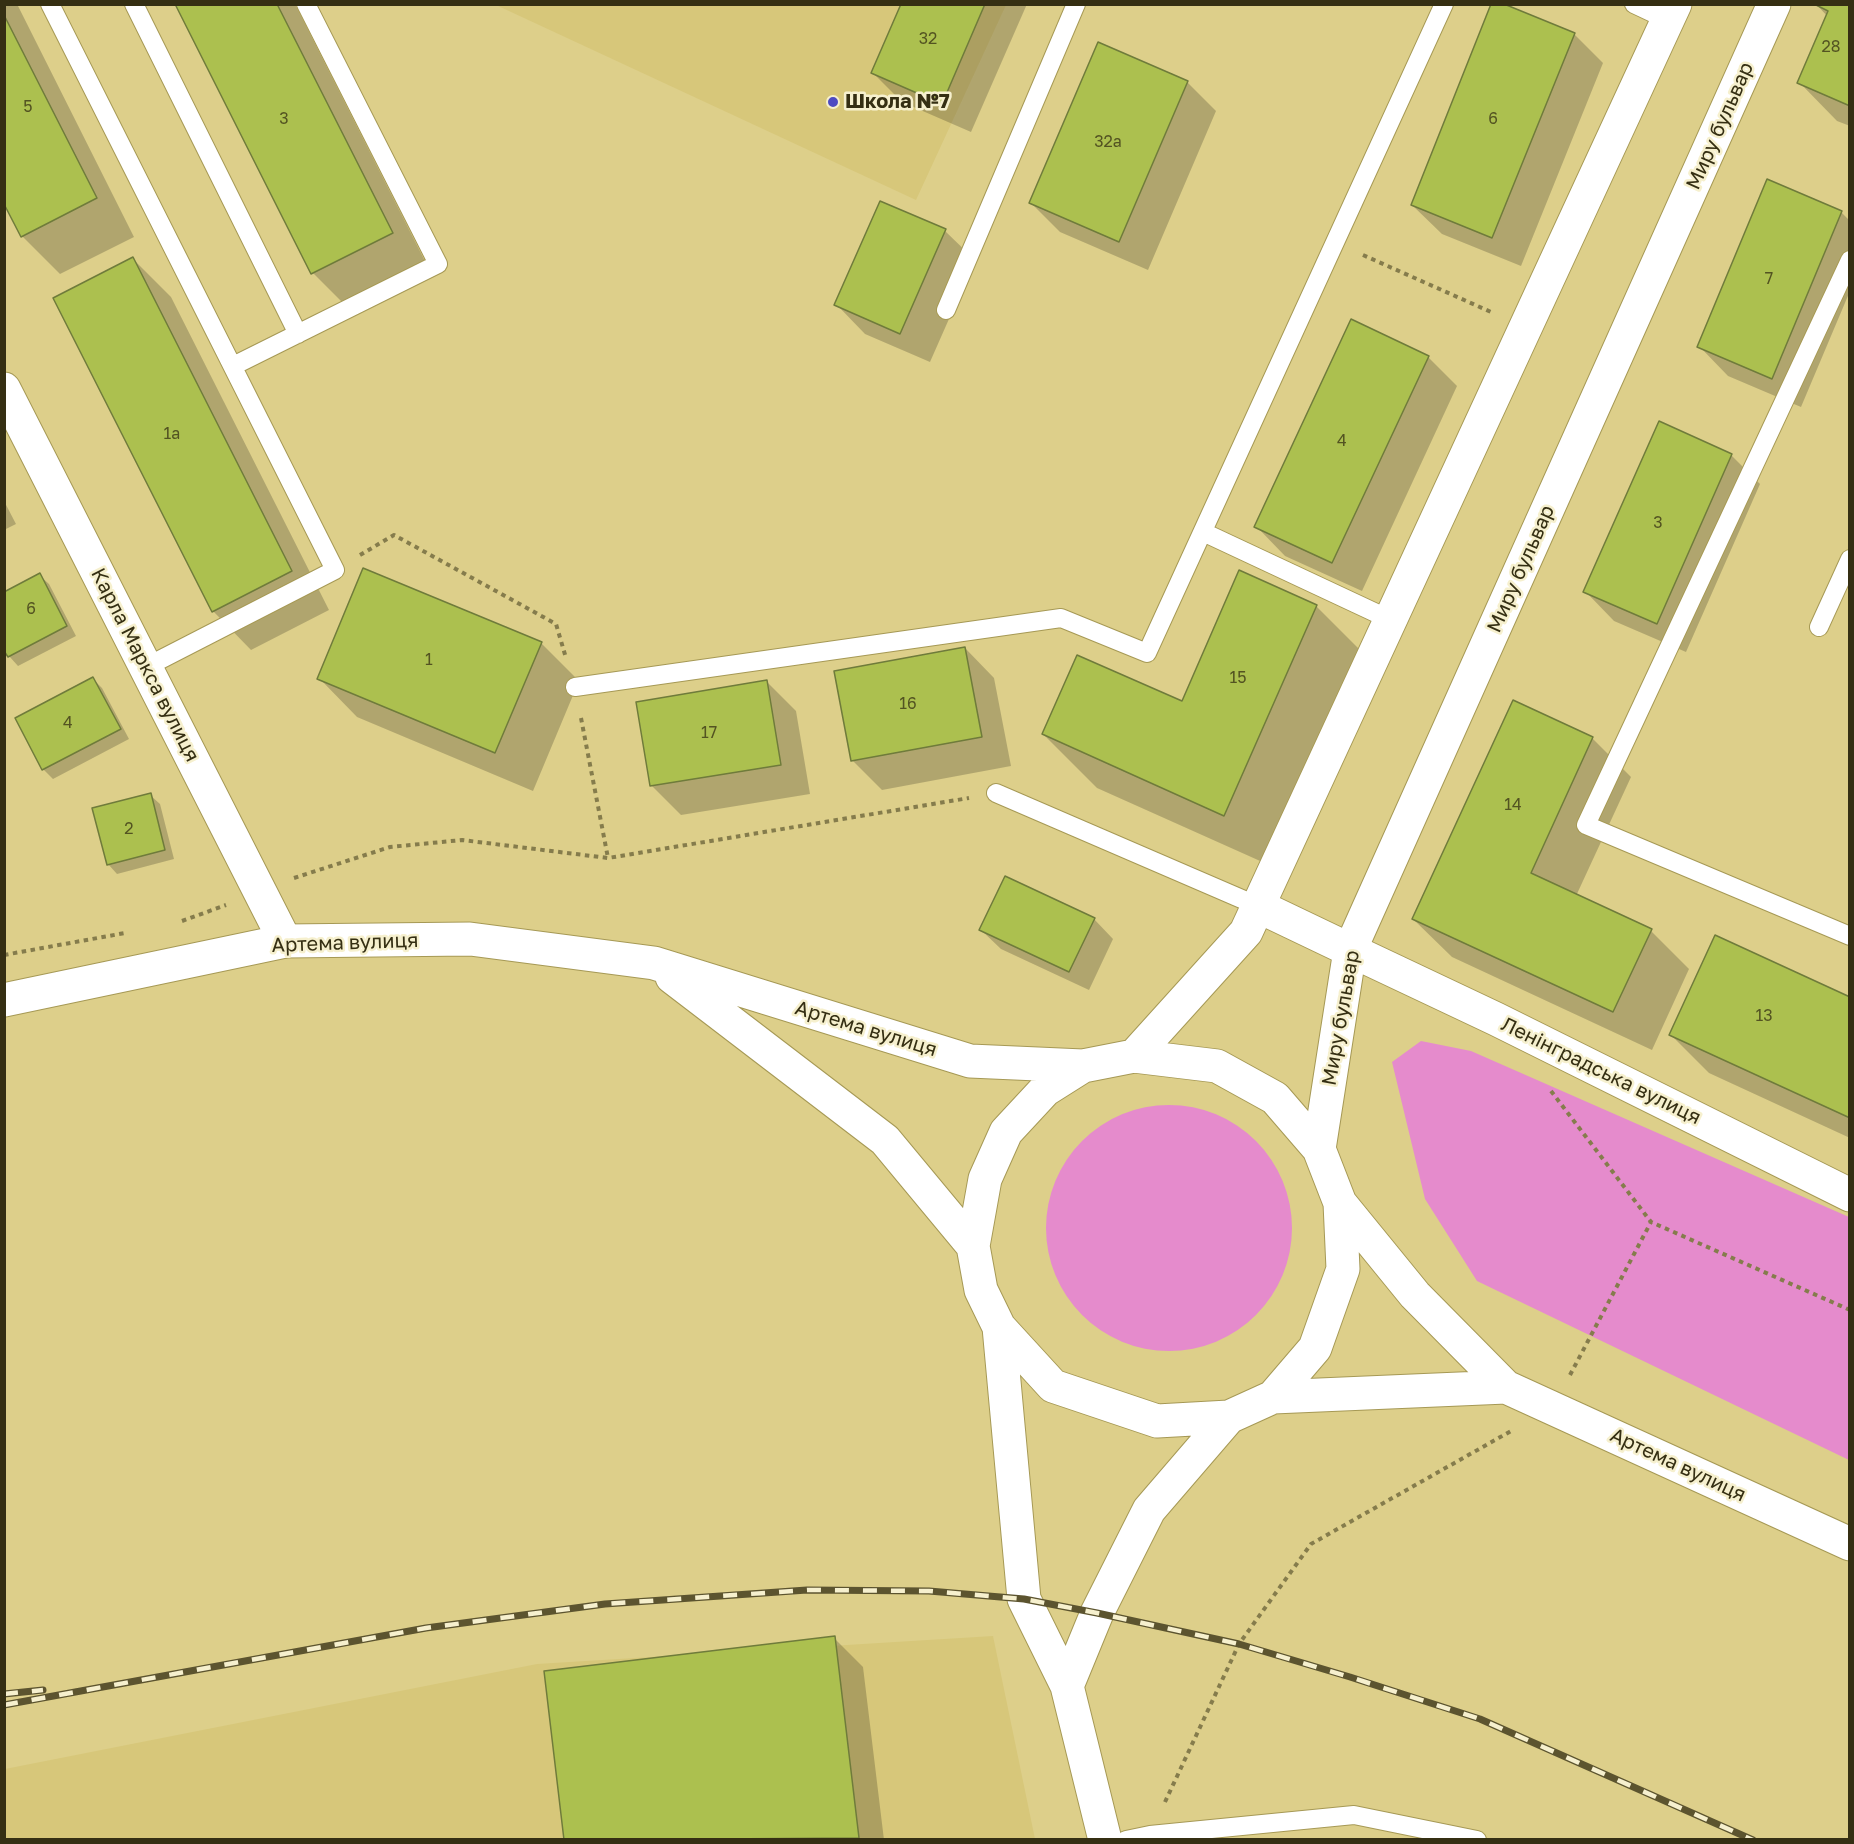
<!DOCTYPE html>
<html>
<head>
<meta charset="utf-8">
<style>
	body { margin:0 }
	#map { position:relative; width:1854px; height:1844px; overflow:hidden; background:#ddcf8a; font-family:"Golos Text",sans-serif }
	canvas { display:block }
	.frame { position:absolute; inset:0; border:6px solid #352f13; pointer-events:none }
</style>
</head>
<body>
<div id="map">
<canvas width="1854" height="1844"></canvas>
<div class="frame"></div>
</div>
<script>
const g = document.querySelector('canvas').getContext('2d');
g.lineJoin = 'round';
function paint(path, color) { g.fillStyle = color; g.fill(path, 'evenodd'); }
function trace(path, color, width, dash) { g.strokeStyle = color; g.lineWidth = width; g.lineCap = dash ? 'butt' : 'round'; g.setLineDash(dash || []); g.stroke(path); }
function label(font, color, halo, rows, align = 'center') {
  g.font = font + ' "Golos Text",sans-serif'; g.lineWidth = 5; g.setLineDash([]); g.textBaseline = 'middle'; g.strokeStyle = halo; g.fillStyle = color; for (const [text, x, y, turn = 0] of rows) {
    g.save(); g.translate(x, y); g.rotate((+turn || 0) * Math.PI / 180); g.textAlign = isNaN(turn) ? turn : align; if (halo) g.strokeText(text, 0, 0); g.fillText(text, 0, 0); g.restore();
  }
}
paint(new Path2D(`
	M496,5h510l-90,195z
	M993,1636l42,203 -1030,1v-71l532,-105z`), '#d7c77a');
paint(new Path2D(`
	M1421,1041l50,10 378,166v243l-372,-179 -52,-82 -33,-137z
	M1046 1228a123 123 0 1 1 246 0a123 123 0 1 1-246 0Z`), '#e58bcc');
paint(new Path2D(`
	M4,4h13l117,233 -74,37 -38,-38 -18,-35z
	M177,4h118l135,267 -79,40 -38,-38z
	M903,4h124l-56,128 -69,-30 -29,-29z
	M1816,4h34v122l-13,-5 -38,-39 29,-65z
	M1574,34l29,29 -82,203 -79,-32 -30,-29z
	M1187,82l29,29 -68,159 -88,-38 -29,-29z
	M881,203l64,28 30,29 -45,102 -65,-28 -29,-30z
	M1841,212l9,9v70l-49,116 -73,-31 -29,-30z
	M133,259l38,38 158,313 -78,40 -38,-39z
	M1428,357l29,29 -95,205 -77,-35 -29,-30z
	M1731,455l29,29 -74,168 -72,-31 -29,-30z
	M4,501l12,23 -12,6z
	M39,575l10,9 27,52 -58,30 -9,-10z
	M1316,606l54,54 -92,209 -181,-81 -54,-54 139,-31z
	M541,643l38,38 -46,110 -176,-74 -38,-39z
	M965,648l29,30 17,88 -129,24 -29,-29z
	M93,679l9,9 27,51 -76,40 -10,-10 -26,-50z
	M766,681l30,30 14,83 -129,21 -29,-29z
	M1513,702l79,36 39,39 -55,119 75,35 38,38 -37,81 -200,-93 -39,-38z
	M150,795l10,9 14,55 -57,15 -9,-10z
	M1094,919l19,20 -24,51 -88,-41 -20,-19z
	M1850,999v139l-141,-65 -38,-38z
	M834,1638l29,29 21,173h-318z`), '#0003');
const building = new Path2D(`
	M175,4h102l116,229 -82,41z
	M901,4h84l-43,100 -71,-31z
	M1491,4h13l71,29 -83,205 -81,-33z
	M1850,4v102l-53,-23 31,-72 -14,-7z
	M4,15l93,183 -76,39 -17,-33z
	M1098,42l90,39 -69,161 -90,-39z
	M1767,179l75,32 -70,168 -75,-32z
	M880,201l66,28 -46,105 -66,-29z
	M133,257l159,314 -80,41 -159,-314z
	M1351,319l78,37 -97,207 -78,-36z
	M1659,421l73,33 -75,170 -74,-32z
	M363,568l179,74 -47,111 -178,-74z
	M1239,570l78,35 -93,211 -182,-82 35,-79 105,46z
	M40,573l27,53 -59,31 -4,-6v-59z
	M965,647l17,90 -131,24 -17,-90z
	M93,677l28,52 -79,41 -27,-52z
	M767,680l14,85 -131,21 -14,-84z
	M1513,700l80,37 -62,136 121,56 -39,83 -201,-93z
	M151,793l14,57 -58,15 -15,-57z
	M1005,876l90,42 -26,54 -90,-42z
	M1715,935l135,62v121l-181,-83z
	M835,1636l24,202 -295,2 -20,-169z`);
paint(building, '#acc04f');
trace(building, '#6f7b3b', 1.5);
const lane = new Path2D(`
	M50,4l285,566 -189,97
	M134,4l164,330
	M1634,4l34,16
	M1850,260l-264,565 264,111
	M946,310l130,-306
	M233,366l205,-102 -132,-260
	M1203,532l188,88
	M1819,627l31,-68
	M575,687l486,-69 86,35 297,-649
	M996,793l262,113
	M1126,1840l24,-5 204,-20 123,25`);
const street = new Path2D(`
	M4,389l281,552
	M1350,950l146,69 354,176`);
const secondary = new Path2D(`
	M1258,906l92,44
	M672,977l213,163 88,106
	M4,1000l281,-59 185,-2 184,24 316,98 113,5
	M1134,1056l112,-124 429,-928
	M1319,1149l31,-199 424,-946
	M999,1327l25,272 43,87 38,154
	M1506,1387l-233,10 -44,20 -72,4 -104,-35 -54,-59 -18,-37 -8,-44 12,-67 21,-47 39,-42 38,-24 51,-10 83,10 58,32 44,51 21,54 75,92 91,92 344,157
	M1273,1397l42,-49 28,-79 -3,-66
	M1067,1686l30,-73 52,-103 80,-93`);
trace(lane, '#a69955', 20);
trace(street, '#a69955', 35);
trace(secondary, '#a69955', 35);
trace(new Path2D(`
	M1363,255l128,57
	M360,555l34,-20 162,89 10,34
	M581,718l27,140
	M294,878l96,-31 72,-7 146,18 361,-60
	M182,921l44,-16
	M4,955l121,-22
	M1551,1091l100,131 199,88
	M1570,1375l81,-153
	M1165,1802l74,-158 72,-100 200,-113`), '#857c4c', 4, [4.5, 4.5]);
trace(lane, '#fff', 18);
trace(street, '#fff', 33);
trace(secondary, '#fff', 33);
const rail = new Path2D(`
	M4,1694l39,-4
	M4,1705l422,-77 179,-24 202,-14 122,1 95,8 73,14 142,31 111,33 130,42 273,121`);
trace(rail, '#5c542f', 7);
trace(rail, '#f6f0ce', 4.5, [14]);
for (const [x, y, r, color] of [
	[833,102,6,"#4d4bc2"]
]) { const dot = new Path2D(); dot.arc(x, y, r, 0, 2 * Math.PI); g.fillStyle = color; g.fill(dot); trace(dot, '#f6f0ce', 2); }
label('16px', '#535322', null, [
	["32",928,39],
	["28",1831,47],
	["5",28,107],
	["3",284,119],
	["6",1493,119],
	["32а",1108,142],
	["7",1769,279],
	["1а",172,434],
	["4",1342,441],
	["3",1658,523],
	["6",31,609],
	["1",429,660],
	["15",1238,678],
	["16",908,704],
	["4",68,723],
	["17",709,733],
	["14",1513,805],
	["2",129,829],
	["13",1764,1016]
]);
label('bold 20px', '#352f13', '#f6f0ce', [
	["Школа №7",845,102]
], 'left');
label('20px', '#352f13', '#f6f0ce', [
	["Миру бульвар",1720,126,-66],
	["Миру бульвар",1521,569,-66],
	["Карла Маркса вулиця",145,665,63],
	["Артема вулиця",345,943,-2],
	["Миру бульвар",1341,1018,-80],
	["Артема вулиця",866,1029,17],
	["Ленінградська вулиця",1601,1071,26],
	["Артема вулиця",1678,1465,25]
]);
</script>
</body>
</html>
